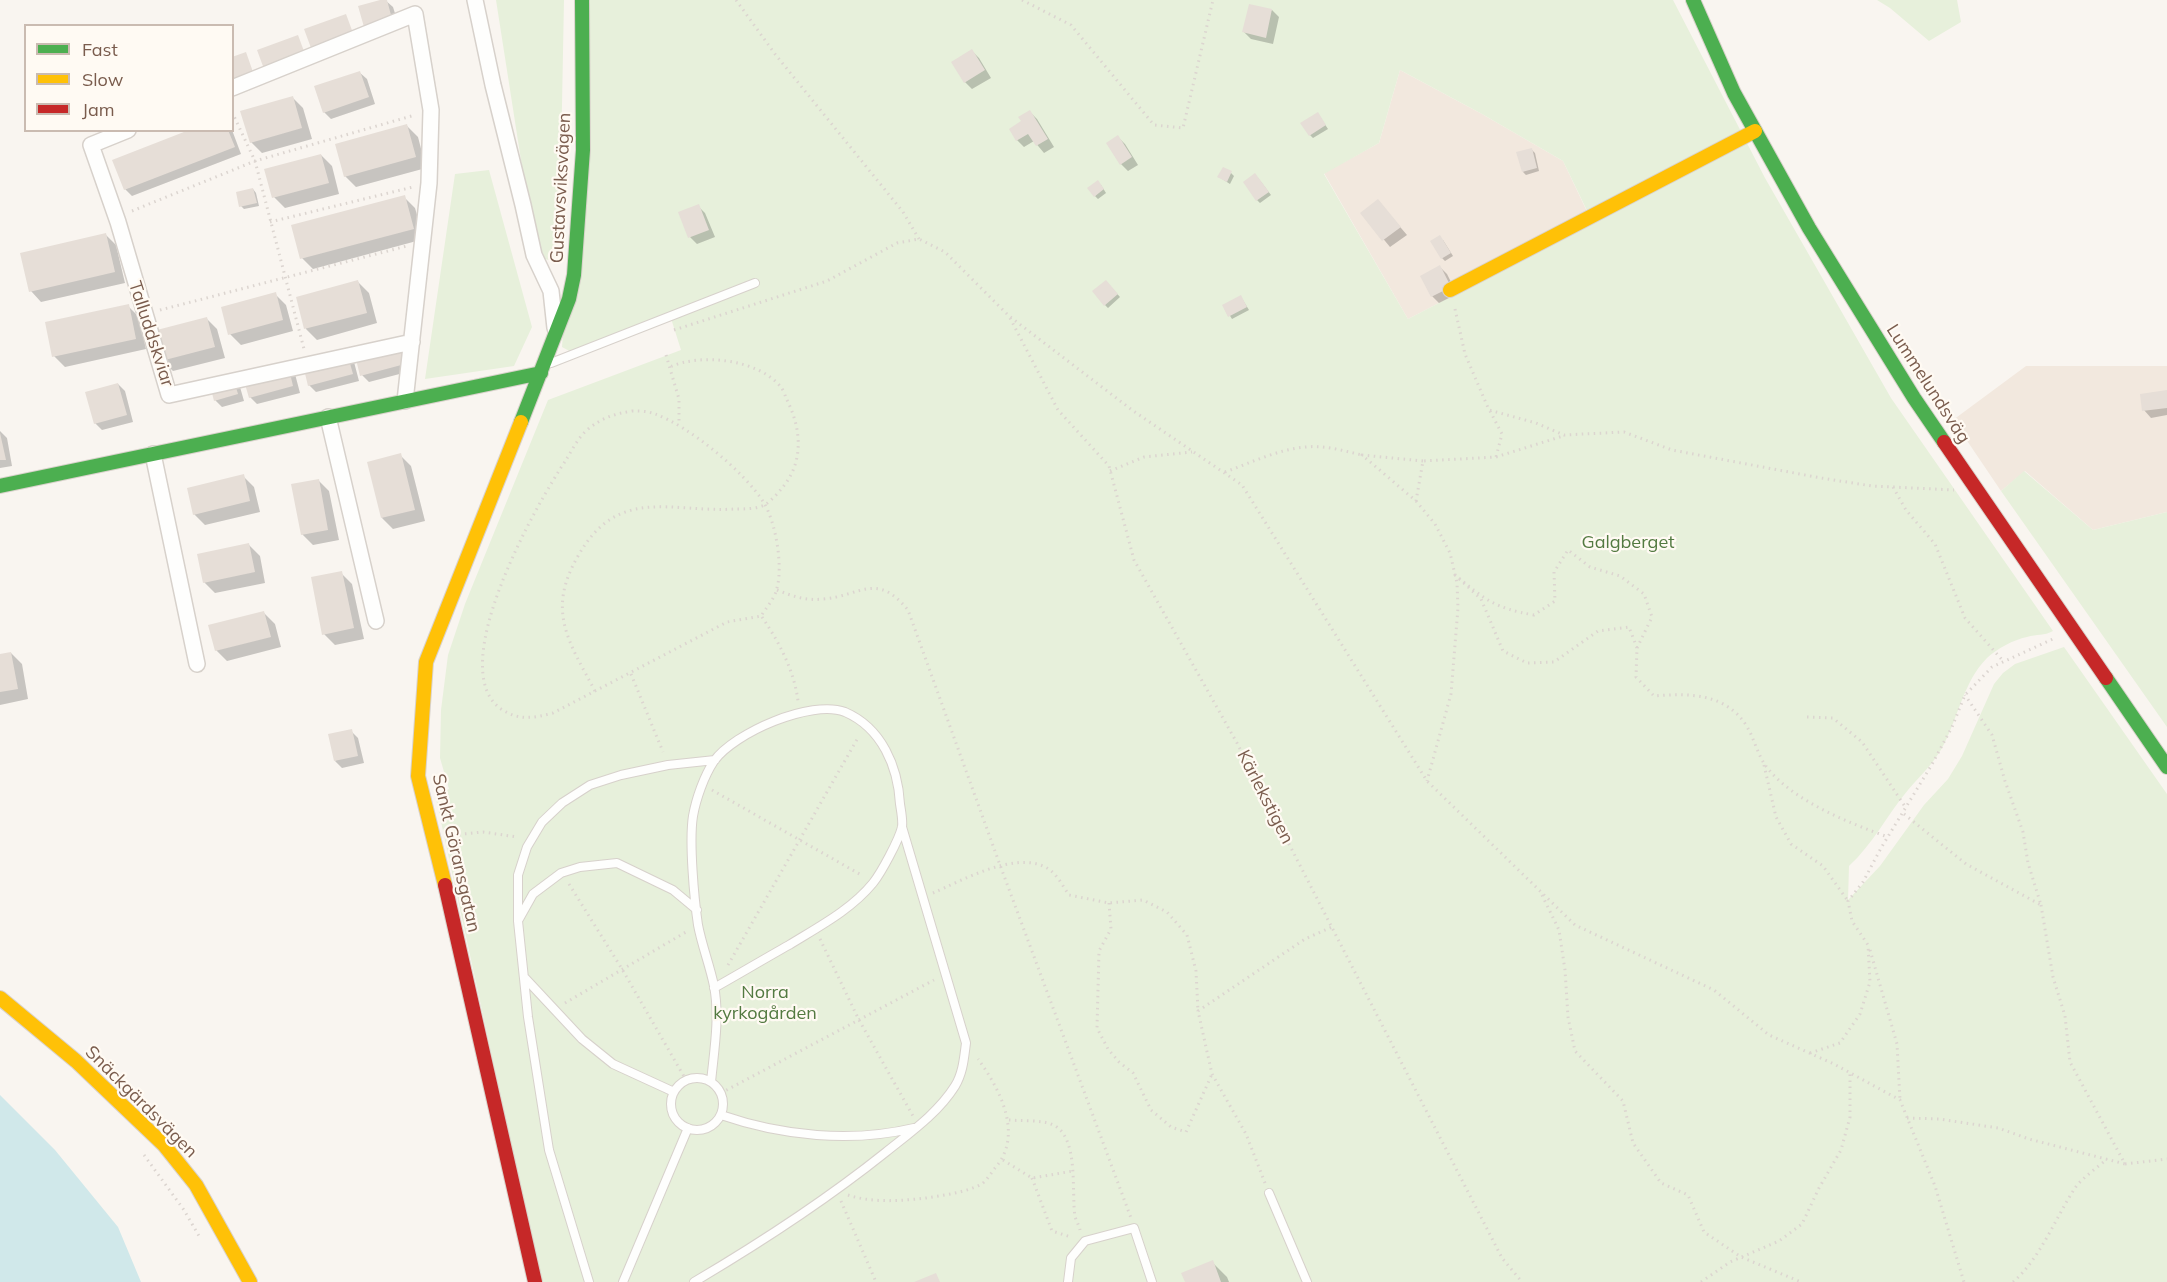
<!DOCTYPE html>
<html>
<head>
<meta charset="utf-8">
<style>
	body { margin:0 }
	#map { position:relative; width:2167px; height:1282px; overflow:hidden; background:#f9f5f0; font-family:Mulish,sans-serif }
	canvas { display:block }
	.legend { position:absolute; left:24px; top:24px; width:210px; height:108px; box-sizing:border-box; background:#fffaf3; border:2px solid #cabbb1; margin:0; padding:8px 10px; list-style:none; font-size:18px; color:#7a5c4d }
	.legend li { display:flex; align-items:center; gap:12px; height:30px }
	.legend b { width:30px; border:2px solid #cabbb1 }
</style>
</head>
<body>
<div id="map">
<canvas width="2167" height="1282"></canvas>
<ul class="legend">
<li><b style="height:8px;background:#4caf50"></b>Fast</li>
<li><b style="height:8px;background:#ffc107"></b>Slow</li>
<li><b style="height:8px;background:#c62828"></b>Jam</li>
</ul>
</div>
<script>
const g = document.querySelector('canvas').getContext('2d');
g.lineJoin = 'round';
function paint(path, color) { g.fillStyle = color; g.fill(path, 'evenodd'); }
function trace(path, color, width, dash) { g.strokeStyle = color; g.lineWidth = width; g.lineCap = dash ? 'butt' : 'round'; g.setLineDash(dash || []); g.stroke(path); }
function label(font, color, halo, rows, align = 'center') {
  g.font = font + ' Mulish,sans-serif'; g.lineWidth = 4.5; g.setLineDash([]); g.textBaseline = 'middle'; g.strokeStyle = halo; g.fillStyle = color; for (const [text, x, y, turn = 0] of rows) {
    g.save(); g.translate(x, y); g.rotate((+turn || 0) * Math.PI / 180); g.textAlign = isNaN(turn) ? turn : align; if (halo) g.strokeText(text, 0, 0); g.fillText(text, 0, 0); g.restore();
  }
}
paint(new Path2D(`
	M1400,70l82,44 81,47 30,63 -185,95 -84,-146 55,-30z
	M2026,366h141v146l-74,18 -68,-59 -24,20 -48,-71z`), '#f2e8de');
paint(new Path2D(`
	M496,0h68l-5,262 -20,-4 -6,-21z
	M587,0h1086l92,178 126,220 162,233c-9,5 -16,3 -26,6 -14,3 -29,11 -40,21 -24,24 -29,61 -45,90 -9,16 -22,28 -34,42 -21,25 -35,54 -59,76l-1,34 32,-34 44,-61 24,-26 14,-23 32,-72 9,-11 12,-9 49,-17 103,147v488h-1626l-106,-488 14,-5 -9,-31 1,-48 7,-55 17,-51 83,-204 133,-50 -12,-38 -94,42 -13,-7zM1400,70l82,44 81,47 30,62 -185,96 -84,-145 55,-31z
	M1877,0h80l4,22 -32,19 -39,-33z
	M489,170l43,157 -18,39 -89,13 30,-205z
	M2024,471l69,59 74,-18v215l-166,-236z`), '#e7f0db');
paint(new Path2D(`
	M0,1095l55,55 63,77 23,55h-141z`), '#d0e8ea');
paint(new Path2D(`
	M385,0l8,7 6,19 -27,7z
	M1272,10l7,7 -6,27 -22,-5 -7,-7z
	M972,51l7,7 12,20 -19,11 -7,-7 -12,-19z
	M359,72l8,7 8,25 -44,15 -7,-7z
	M292,97l11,11 9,31 -50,14 -11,-11z
	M1030,112l7,7 17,28 -10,6 -10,-12 -10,6 -7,-7 6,-18z
	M1320,117l8,12 -15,9 -3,-3z
	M407,126l11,11 8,31 -70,19 -11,-11z
	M192,130h40l9,24 -109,42 -7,-7z
	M1118,137l7,7 13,21 -10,6 -7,-7z
	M1532,150l3,3 4,18 -13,4 -3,-3z
	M321,155l11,11 7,28 -54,14 -11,-11z
	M1231,173l3,3 -4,8 -11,-7z
	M1258,178l13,17 -11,8 -3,-3z
	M1101,185l5,8 -8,6 -3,-3z
	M253,189l3,4 3,13 -15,3 -3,-3z
	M404,197l11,11 9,31 -111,30 -11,-11z
	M1378,201l29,34 -17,12 -28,-34z
	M698,206l7,7 10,24 -18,7 -7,-7z
	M105,234l11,11 9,38 -84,19 -10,-11z
	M1443,240l10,16 -8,5 -3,-3z
	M1440,267l7,7 10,20 -18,9 -7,-7 -10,-19z
	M358,282l11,11 8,30 -60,17 -11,-11 -9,-31z
	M1109,285l11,12 -12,11 -3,-3z
	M275,294l11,11 7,26 -52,14 -11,-11z
	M1241,297l8,13 -17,9 -8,-13z
	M128,306l11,11 7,32 -81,18 -11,-11z
	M206,318l11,11 8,29 -52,13 -11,-11z
	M399,345l7,7 5,19 -42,11 -7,-7z
	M347,355l7,7 5,19 -43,11 -7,-7z
	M295,374l5,19 -43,11 -7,-7z
	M118,384l7,7 8,31 -31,8 -7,-7z
	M211,386l29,1 4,14 -22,6 -7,-7z
	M2167,393v22l-16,3 -7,-8z
	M0,431l7,7 5,28 -12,2z
	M400,455l11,11 14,55 -32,8 -11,-11z
	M243,476l11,11 6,25 -55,13 -11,-11z
	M318,480l11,11 10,49 -26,5 -11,-11z
	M249,545l11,11 5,27 -50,10 -11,-11z
	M341,573l11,11 12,55 -29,6 -11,-11z
	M264,613l11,11 6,23 -54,14 -11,-11z
	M11,653l11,11 6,35 -28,6v-50z
	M351,731l7,7 6,25 -22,5 -7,-7z
	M1212,1262l15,15 2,5h-43z`), '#0003');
paint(new Path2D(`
	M380,0h7l5,19 -28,8 -6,-21z
	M1249,4l23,5 -6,29 -24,-6z
	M346,14l7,19 -42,15 -7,-19z
	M298,35l7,19 -41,15 -7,-19z
	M972,49l13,21 -21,13 -13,-21z
	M246,52l7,20 -21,7v-22z
	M360,71l9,26 -46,16 -9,-27z
	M293,96l9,32 -52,15 -10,-32z
	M1030,110l18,29 -12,7 -8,-12 -12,7 -7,-12 12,-8 -3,-4z
	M1318,112l8,13 -17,11 -9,-13z
	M407,124l9,33 -72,20 -9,-33z
	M189,130h39l7,17 -111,43 -12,-30z
	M1118,135l14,22 -12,8 -14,-22z
	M1532,148l5,20 -15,4 -6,-20z
	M321,154l8,29 -57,15 -8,-29z
	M1223,167l9,4 -5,11 -10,-5z
	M1255,173l14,19 -13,9 -13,-19z
	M1098,180l6,9 -10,8 -7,-9z
	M253,188l4,15 -18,4 -3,-15z
	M405,195l9,34 -114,30 -9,-34z
	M1378,199l23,28 -19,14 -22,-28z
	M699,204l10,26 -21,8 -10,-26z
	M106,233l9,39 -86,20 -9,-39z
	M1440,235l11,18 -10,6 -11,-18z
	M1440,265l11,22 -20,10 -11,-21z
	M358,280l9,33 -63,16 -8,-32z
	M1106,280l12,14 -14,12 -12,-15z
	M276,292l7,28 -55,15 -7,-28z
	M1241,295l6,12 -19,10 -6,-12z
	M129,304l7,35 -84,18 -7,-35z
	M207,317l8,30 -54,14 -8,-30z
	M400,343l5,21 -45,12 -5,-21z
	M347,353l6,21 -45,12 -5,-21z
	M288,365l5,21 -44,12 -6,-21z
	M233,378l5,16 -24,7 -4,-16z
	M118,383l9,32 -33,9 -9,-32z
	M2167,390v18l-25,3 -2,-17z
	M0,433l6,27h-6z
	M401,453l14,57 -34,8 -14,-56z
	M244,474l6,27 -57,14 -6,-27z
	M319,479l9,51 -27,5 -10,-51z
	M249,543l6,29 -52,11 -6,-29z
	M342,571l12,57 -32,7 -11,-58z
	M264,611l7,26 -56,14 -7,-26z
	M11,652l7,37 -18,3v-38z
	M352,729l6,27 -24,5 -6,-27z
	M1213,1260l8,22h-36l-4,-9z
	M936,1273l4,9h-26z`), '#e6ded7');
const lane = new Path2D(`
	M551,363l204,-80
	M519,919l14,-25 28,-21 19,-6 37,-4 56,27 24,20
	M525,978l57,61 31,25 61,28
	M671 1104a26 26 0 1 1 52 0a26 26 0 1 1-52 0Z
	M711,1082c3,-31 9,-65 3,-96 -4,-20 -12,-40 -16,-61 -4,-27 -9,-84 -5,-109 3,-17 11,-40 21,-55 20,-28 97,-62 131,-49 37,16 53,55 55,92 1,7 3,16 2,23 -3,13 -21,46 -29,56 -22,27 -55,44 -84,62 -25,14 -50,29 -75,43
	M721,1115c61,21 130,28 193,13
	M1269,1193l38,89
	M589,1282l-40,-132 -21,-133 -10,-96v-46l9,-28 15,-25 20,-19 28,-18 31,-10 47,-10 47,-5
	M623,1282l65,-154
	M694,1282c66,-39 132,-82 192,-130 25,-20 52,-39 69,-66 8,-13 9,-28 11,-43l-64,-216
	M1068,1282l3,-24 14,-17 49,-13 18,54`);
const street = new Path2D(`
	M475,0l18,85 30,120 11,50 17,36 4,37
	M232,88l183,-74 16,96 -2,73 -24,218
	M128,130l-37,15 27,77 51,173 243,-53
	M328,417l48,204
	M153,454l44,210`);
const fast = new Path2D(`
	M1693,0l41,93 75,135 105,170 30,44
	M521,422l48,-123 5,-24 9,-125 -1,-150
	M0,486l541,-113
	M2106,678l61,89`);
const slow = new Path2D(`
	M1450,290l305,-159
	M445,885l-27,-109 8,-114 95,-240
	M0,998l76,63 88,84 32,40 54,97`);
const jam = new Path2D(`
	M1944,442l162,236
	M445,885l90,397`);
trace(lane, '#d7d1cb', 10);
trace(street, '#d7d1cb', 18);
trace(fast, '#d9d2cb', 16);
trace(slow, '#d9d2cb', 16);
trace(jam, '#d9d2cb', 16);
trace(new Path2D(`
	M736,0l39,54 128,158 16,27
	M1022,0l49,25 83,100 29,3 30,-128
	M232,112l23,49 49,188
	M132,211l123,-50 160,-46
	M270,222l143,-35
	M1455,309l10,45 24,56 47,13 28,12 60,-3 48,18 149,28 51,8 82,4
	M160,310l247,-64
	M1010,318l48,92 51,56 25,94 103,183 265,515 20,24
	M674,330l153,-49 70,-38 22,-4 26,13 64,64 123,94 110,75 185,296 148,144 139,65 55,45 65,29 66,36 35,86 29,96
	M666,355l13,44v26
	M632,411c7,0 16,0 23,3 34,12 90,58 109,89 12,20 19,63 13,85 -2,10 -11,20 -16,28l-34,6 -174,91c-19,5 -34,8 -52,-4 -58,-41 36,-206 65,-249 6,-10 12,-22 21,-30 14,-12 27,-16 45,-19z
	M1490,411l12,23 -6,23
	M1423,461l-61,-6 54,46 7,-40 73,-4 67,-21
	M1110,471l34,-14 48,-5
	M1225,472c25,-9 54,-23 81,-25 19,-2 38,4 56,8
	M1893,487l13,23 29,34 30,74 39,44
	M1416,501l19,23 15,29 7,30 1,25 -7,86 -24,87
	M777,590c15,6 29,11 46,9 38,-3 53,-28 85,11l92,255 131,353
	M762,617c17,25 32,53 36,84
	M1637,648l15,-31 -8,-23 -24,-18 -30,-9 -22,-17 -14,22 1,29 -21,14c-40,-7 -48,-15 -79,-40l26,24 22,52 24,12 27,-1 44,-31 31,-4 8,21 -1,29 18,19c34,-3 71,-3 92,29 9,14 11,31 23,45 27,32 80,53 119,67
	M631,674l32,78
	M595,691c-26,-49 -49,-80 -17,-135 40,-71 93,-43 157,-47 9,0 24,0 31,-5 6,-4 12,-11 16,-16 23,-27 19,-61 4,-90 -1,-3 -3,-9 -6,-12 -23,-27 -80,-33 -110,-19
	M1807,717l26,1 29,24 44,66
	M1764,765l12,52 15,27 32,22 25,35
	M712,790l151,86
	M1904,814l62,50 75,41 -13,-42 -5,-31 -18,-51 -13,-46 -27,-40
	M453,835l30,-3 34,5
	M569,884l53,85 64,111
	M933,893c28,-12 81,-42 112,-26 11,5 17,18 24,28l40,8 34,-3 24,12 20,23 9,36 2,40
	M1542,895l17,35 6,40 3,47 7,34 48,50 10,42 28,40 27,12 16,37 37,25 60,25
	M1109,903l2,26 -12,22 -2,77 11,21 11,13 14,11 18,37 20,17 15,5 26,-58
	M2041,905l12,72 12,39 5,46 55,102 42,-5
	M820,939l39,81 54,96
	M1870,950l27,94 3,56
	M728,965l131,-229
	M565,1003l121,-71
	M1810,1053l30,-10 20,-29 10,-32 -2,-37 -16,-24 -4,-20 15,-19 18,-34 50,-82 21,-39 13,-32 27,-28 63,-29
	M721,1093l213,-113
	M1907,1118l32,1 59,9 31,11 96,25
	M1009,1120c11,1 32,0 42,4 29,10 20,69 24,92 1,5 4,9 5,14
	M144,1155l40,55 15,26
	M1003,1160l29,18 41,-7
	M1032,1178l20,53 19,6
	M1265,1183l-19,-49 -34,-60 -14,-63 107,-72 27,-12
	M848,1195c23,8 53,6 78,3 18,-3 37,-5 54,-13 6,-3 11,-12 15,-17 29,-33 5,-79 -17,-109
	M841,1201l35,81
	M1701,1282l29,-20 49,-21 23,-17 17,-36 22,-38 9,-33v-43
	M2013,1282c27,-23 43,-65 62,-94 8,-11 22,-20 32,-29`), '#dcd5d0', 3, [1.5, 4.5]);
trace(lane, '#fefefd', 8);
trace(street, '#fefefd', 15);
trace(fast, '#4caf50', 14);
trace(slow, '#ffc107', 14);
trace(jam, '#c62828', 14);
label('18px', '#7a5c4d', '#fffaf3', [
	["Gustavsviksvägen",561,188,-87],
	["Talluddskviar",151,334,72],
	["Lummelundsväg",1928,384,57],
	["Kärlekstigen",1265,797,63],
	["Sankt Göransgatan",456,853,77],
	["Snäckgärdsvägen",141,1102,45]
]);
label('18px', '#537a41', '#fffaf3', [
	["Galgberget",1628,543],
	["Norra",765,993],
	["kyrkogården",765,1014]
]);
</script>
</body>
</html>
